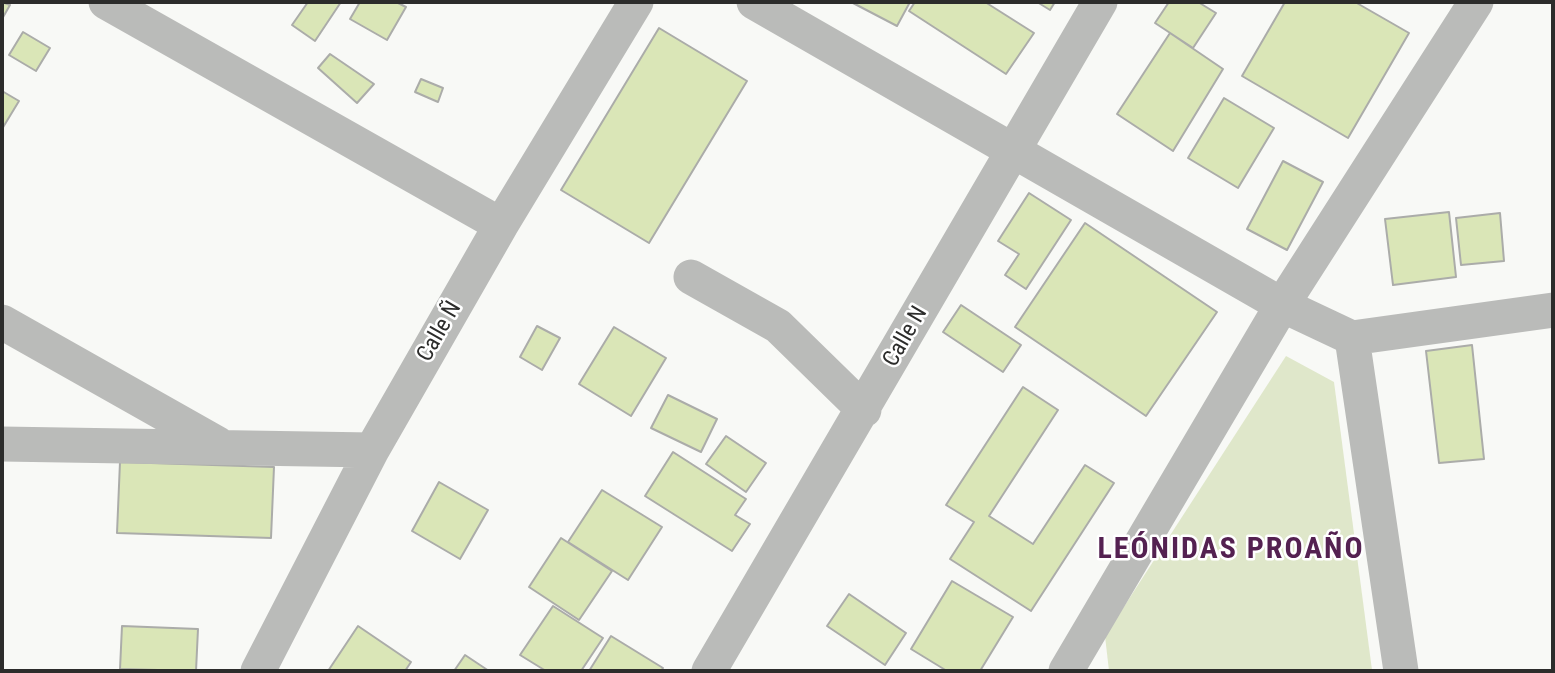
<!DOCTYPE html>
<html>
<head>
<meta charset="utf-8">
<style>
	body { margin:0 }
	#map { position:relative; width:1555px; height:673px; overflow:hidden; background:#f8f9f6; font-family:"Roboto Condensed",sans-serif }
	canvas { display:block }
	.frame { position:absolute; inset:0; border:4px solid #2c2c2b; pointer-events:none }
</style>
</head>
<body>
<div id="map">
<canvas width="1555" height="673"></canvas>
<div class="frame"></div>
</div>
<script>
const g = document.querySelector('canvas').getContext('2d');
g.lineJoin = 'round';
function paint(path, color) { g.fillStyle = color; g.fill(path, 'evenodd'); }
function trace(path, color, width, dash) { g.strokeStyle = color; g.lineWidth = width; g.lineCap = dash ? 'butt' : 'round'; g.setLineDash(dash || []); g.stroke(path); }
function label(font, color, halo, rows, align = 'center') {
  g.font = font + ' "Roboto Condensed",sans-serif'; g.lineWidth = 5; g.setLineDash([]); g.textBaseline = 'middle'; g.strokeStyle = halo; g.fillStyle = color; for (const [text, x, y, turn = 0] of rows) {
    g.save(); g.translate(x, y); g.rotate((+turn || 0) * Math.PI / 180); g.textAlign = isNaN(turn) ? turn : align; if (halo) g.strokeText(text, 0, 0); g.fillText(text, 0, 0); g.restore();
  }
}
paint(new Path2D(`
	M1286,356l48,26 38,288 -263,1 -4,-35z`), '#dfe7ca');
const building = new Path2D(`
	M2,2l8,3 -8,14z
	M308,2h33l-26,39 -23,-16z
	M360,2h36l10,5 -19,33 -37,-21z
	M851,2h59l-13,24z
	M915,2h70l49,31 -28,41 -97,-63z
	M1037,2h18l-5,8z
	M1169,2h29l18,11 -23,35 -38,-25z
	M1285,2h70l54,31 -61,105 -106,-62z
	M659,28l88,53 -98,162 -88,-53z
	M23,32l27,16 -14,23 -27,-16z
	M1170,33l53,36 -50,82 -56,-37z
	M330,54l44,30 -17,19 -39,-35z
	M421,79l22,9 -5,14 -23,-10z
	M2,91l17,10 -17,28z
	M1224,98l50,30 -36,60 -50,-30z
	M1283,161l40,21 -36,68 -40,-21z
	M1029,193l42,27 -45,69 -21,-14 14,-21 -21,-13z
	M1449,212l7,65 -63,8 -8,-66z
	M1500,213l4,48 -43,4 -5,-47z
	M1085,223l132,89 -71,104 -131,-89z
	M961,305l60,40 -18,27 -60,-40z
	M537,326l23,12 -18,32 -22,-13z
	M614,327l52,31 -35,58 -52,-32z
	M1472,345l12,114 -45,4 -13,-112z
	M1023,387l35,23 -69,106 44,28 52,-79 29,18 -83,128 -81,-52 24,-37 -28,-17z
	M668,395l49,24 -16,33 -50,-24z
	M726,436l40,27 -20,29 -40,-28z
	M673,452l73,47 -11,16 15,9 -18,27 -87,-55z
	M120,462l154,5 -3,71 -154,-5z
	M439,482l49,28 -28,49 -48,-28z
	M602,490l60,37 -34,53 -60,-38z
	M561,538l51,33 -33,49 -50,-33z
	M952,581l61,36 -33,54h-33l-36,-22z
	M849,594l57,39 -21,32 -58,-39z
	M553,606l50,32 -22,33h-35l-26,-16z
	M122,626l76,3 -2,42 -76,-2z
	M358,626l53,36 -6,9h-77z
	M611,636l52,32 -2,3h-72z
	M465,655l24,16h-35z`);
paint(building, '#dae6b7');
trace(building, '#abaca9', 2);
trace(new Path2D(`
	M106,2l395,223
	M754,2l528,303 70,33 201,-28
	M691,277l87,49 86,84
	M2,322l216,122
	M1352,338l49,333
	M2,444l370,6
	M258,671l114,-221 129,-225 135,-223
	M709,671l391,-669
	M1066,671l216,-366 194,-303`), '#babbb9', 35);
label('23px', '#2c2c2b', '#fff', [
	["Calle Ñ",440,332,-60],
	["Calle N",906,337,-60]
]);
g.letterSpacing = '2px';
label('bold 30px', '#542151', '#fff', [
	["LEÓNIDAS PROAÑO",1231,550]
]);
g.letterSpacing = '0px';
</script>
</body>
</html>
